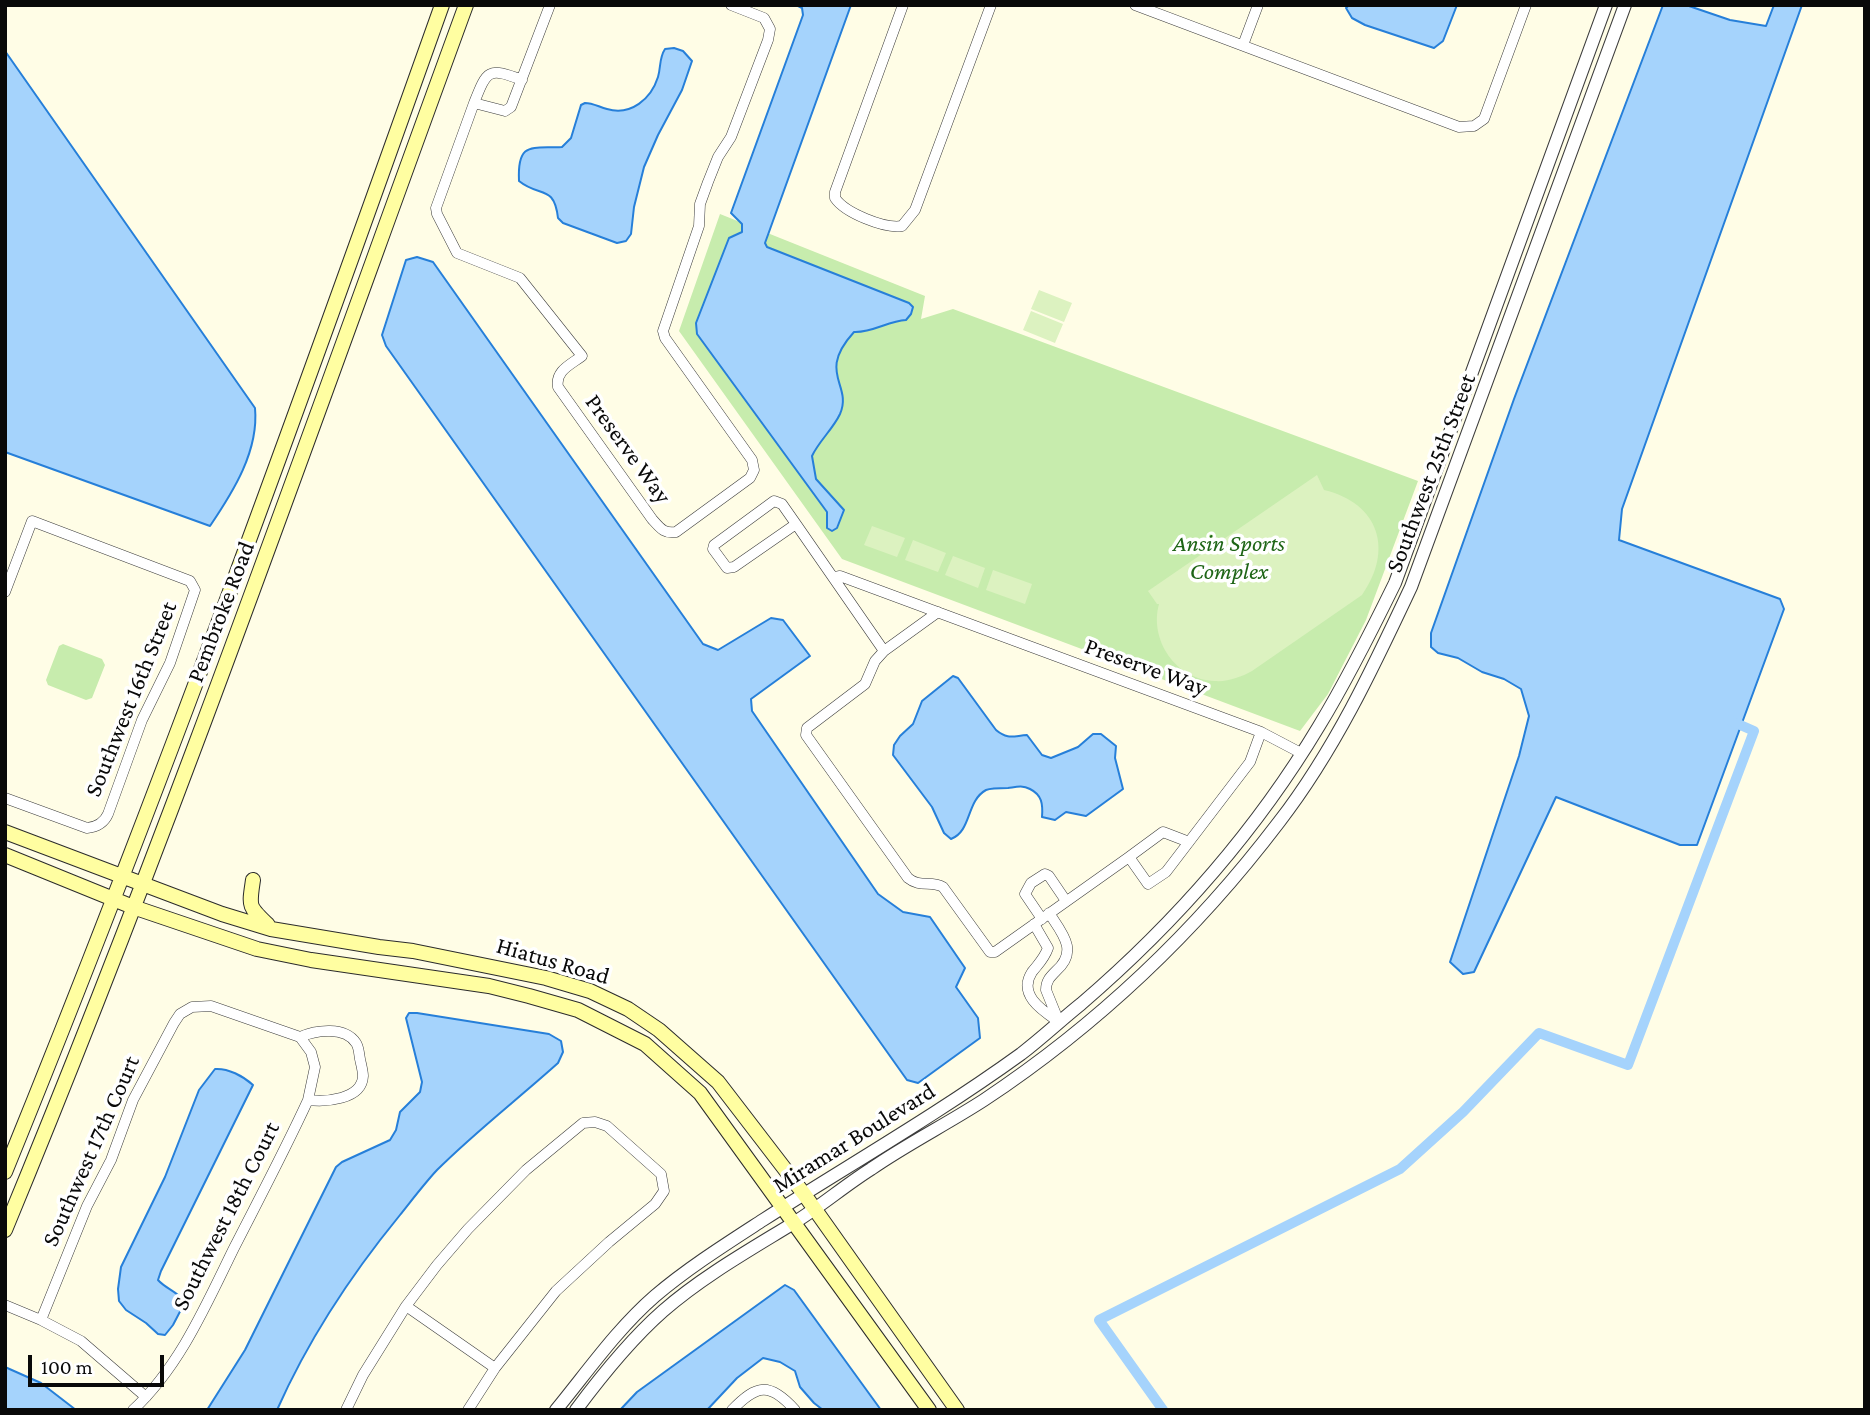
<!DOCTYPE html>
<html>
<head>
<meta charset="utf-8">
<style>
	body { margin:0 }
	#map { position:relative; width:1870px; height:1415px; overflow:hidden; background:#fffde6; font-family:"Crimson Pro",serif }
	canvas { display:block }
	.frame { position:absolute; inset:0; border:7px solid #090909; pointer-events:none }
	.scale { position:absolute; left:28px; top:1355px; width:136px; height:32px; box-sizing:border-box; border:4px solid #090909; border-top:0; padding-left:9px; font-size:21px; line-height:24px; white-space:nowrap; color:#090909; -webkit-text-stroke:5px #fff; paint-order:stroke }
</style>
</head>
<body>
<div id="map">
<canvas width="1870" height="1415"></canvas>
<div class="frame"></div>
<div class="scale">100 m</div>
</div>
<script>
const g = document.querySelector('canvas').getContext('2d');
g.lineJoin = 'round';
function paint(path, color) { g.fillStyle = color; g.fill(path, 'evenodd'); }
function trace(path, color, width, dash) { g.strokeStyle = color; g.lineWidth = width; g.lineCap = dash ? 'butt' : 'round'; g.setLineDash(dash || []); g.stroke(path); }
function label(font, color, halo, rows, align = 'center') {
  g.font = font + ' "Crimson Pro",serif'; g.lineWidth = 7; g.setLineDash([]); g.textBaseline = 'middle'; g.strokeStyle = halo; g.fillStyle = color; for (const [text, x, y, turn = 0] of rows) {
    g.save(); g.translate(x, y); g.rotate((+turn || 0) * Math.PI / 180); g.textAlign = isNaN(turn) ? turn : align; if (halo) g.strokeText(text, 0, 0); g.fillText(text, 0, 0); g.restore();
  }
}
paint(new Path2D(`
	M720,214l205,82 -4,23 32,-10 465,172 -52,139 -38,74 -28,37 -458,-172 -163,-228z
	M63,644l39,15 3,6 -13,33 -6,2 -38,-15 -2,-5 13,-34z`), '#c7ecad');
paint(new Path2D(`
	M1039,290l33,13 -8,19 -33,-13z
	M1031,311l32,13 -8,19 -32,-13z
	M1317,475l7,15c55,13 70,60 38,105l-110,76c-11,6 -24,11 -37,10 -39,-1 -66,-41 -56,-77h-2l-9,-13z
	M872,526l33,12 -8,19 -33,-12z
	M913,540l33,13 -8,19 -33,-12z
	M953,556l32,12 -7,20 -33,-13z
	M993,570l39,14 -7,20 -39,-14z`), '#dcf2c0');
const water = new Path2D(`
	M796,5h55l-86,238 2,4 142,56 4,4 -2,7 -5,6c-18,1 -34,13 -52,12 -38,42 -1,52 -14,82 -7,15 -21,27 -28,42l4,23 28,31 -7,18 -5,3 -5,-3v-16l-130,-178 -1,-11 33,-85 13,-6v-8l-11,-11 72,-198 -1,-7z
	M1349,5h108l-14,36 -9,7 -69,-23 -13,-7 -6,-10z
	M1663,5h23l44,15 36,6 8,-21h28l-180,504 -3,31 161,59 4,10 -87,236h-17l-124,-48 -82,175 -11,2 -13,-12 69,-206 10,-40 -8,-27 -17,-10 -22,-7 -24,-14 -20,-5 -7,-6v-14l83,-234z
	M674,48l9,3 9,10 -10,29 -24,45 -14,32 -10,40 -3,27 -5,7 -9,2 -54,-20 -5,-5c-4,-34 -18,-20 -39,-37 -2,-41 14,-32 43,-34l9,-9 10,-33 4,-2c8,0 14,4 22,6 24,7 44,-10 51,-32 3,-10 1,-19 7,-28z
	M5,51l250,357c4,43 -22,84 -45,118l-205,-74z
	M417,257l16,5 270,382 15,6 53,-32 12,2 27,36 -59,43 1,12 126,183 25,18 27,5 35,51 -9,19 22,31 2,20 -62,45 -11,-3 -521,-734 -4,-11 24,-75z
	M953,676l5,2 38,52c12,10 17,6 31,5l15,20 9,3 27,-11 15,-13h8l15,12 -1,12 8,31 -37,27 -20,-4 -11,8 -13,-3c1,-13 0,-22 -12,-28 -8,-4 -14,-2 -22,-1 -6,0 -17,0 -22,2 -20,11 -14,41 -35,49l-7,-6 -12,-26 -39,-52 1,-10 6,-9 13,-12 9,-23z
	M409,1013h8l132,21 12,7 2,11 -5,11c-40,36 -83,69 -121,107 -13,14 -25,30 -37,45 -50,61 -91,123 -123,195h-70l38,-60 91,-183 6,-5 48,-22 6,-10 4,-18 20,-20 2,-10 -16,-64z
	M215,1069c13,-1 28,7 38,16l-92,186 -3,9c8,9 19,11 27,22l-12,23 -8,10 -7,-1 -12,-11 -20,-13 -7,-9 -1,-12 3,-22 44,-90 34,-87z
	M785,1285l9,5 87,120h-58l-9,-7 -14,-16 -5,-16 -15,-9 -17,-4 -26,20 -30,32h-87l17,-18z
	M5,1367l36,16 35,27h-71z`);
paint(water, '#a5d3fc');
trace(water, '#267fd9', 2);
trace(new Path2D(`
	M1163,1410l-64,-90 301,-151 63,-57 76,-79 89,32 126,-334 -25,-11`), '#a5d3fc', 10);
const minor = new Path2D(`
	M550,5l-39,102 -6,4 -31,-8 -38,105 1,6 20,39 63,25 62,78c-12,9 -27,15 -24,31l94,132c8,9 12,15 24,13l74,-54 4,-8 -2,-10 -87,-122 -2,-7 36,-105 1,-22 8,-22 10,-25 13,-20 37,-97 2,-11 -6,-11 -33,-13
	M903,5l-68,187v6c10,15 50,31 67,28l13,-16 76,-205
	M1135,5l324,122 15,-1 10,-7 42,-114
	M1243,45l15,-40
	M474,103c13,-33 14,-36 48,-23
	M774,501l8,3 14,20 -62,43 -7,1 -14,-19 1,-4z
	M796,524l88,127
	M835,577l5,-1 421,156 40,21
	M5,592l27,-71 158,60 5,9 -25,73 -28,57 -34,94c-4,9 -11,13 -21,14l-82,-30
	M938,612l-54,39 -9,10 -10,23 -58,44 -1,7 102,143c12,10 23,2 35,9l47,65h5l134,-95 19,27 18,-12 84,-110 11,-30
	M1129,857l34,-25 26,10
	M1049,913c13,20 30,38 7,58 -6,6 -10,10 -10,19l13,32
	M1042,919l-17,-25 6,-11 14,-9 4,2 17,25
	M1034,924l14,24c-4,11 -9,15 -16,24 -15,23 11,39 27,50
	M300,1037c16,-7 45,-11 56,6 3,4 3,11 4,16 1,5 3,12 3,17 -1,24 -38,26 -55,24
	M5,1305l36,15 40,21 65,56
	M406,1306l89,62
	M41,1320l46,-114 24,-46 22,-60 41,-77 6,-9 12,-7 19,-1 89,31 11,15 4,15 -7,33c-23,50 -49,99 -74,148 -28,57 -54,118 -101,162
	M346,1410l17,-35 43,-69 31,-41 31,-36 58,-59 57,-47 12,-1 12,4 54,48 3,17 -9,13 -46,38 -53,49 -61,77 -27,42
	M732,1410c25,-26 38,-28 63,0`);
const tertiary = new Path2D(`
	M556,1410c32,-39 61,-81 99,-114 33,-28 71,-52 108,-76 86,-55 175,-106 258,-166 21,-16 40,-34 60,-50 92,-79 175,-173 238,-278 28,-46 52,-94 76,-143l211,-578
	M576,1410c26,-35 54,-70 87,-99 39,-34 85,-60 129,-87 28,-17 52,-38 79,-55 36,-25 76,-45 113,-69 113,-75 213,-170 295,-278 55,-71 94,-154 132,-235l214,-582`);
const secondary = new Path2D(`
	M5,832l217,82 49,15 108,18 34,4 133,27 44,13 38,18 31,21 59,52 86,112 153,216
	M5,855l128,52 124,42 54,11 178,26 40,10 49,14 67,34 55,49 229,317
	M253,880c-4,27 -5,26 15,45
	M5,1172c157,-385 298,-776 437,-1167
	M5,1230c167,-403 311,-815 461,-1225`);
trace(minor, '#3c3c3c', 11);
trace(tertiary, '#3c3c3c', 14);
trace(secondary, '#2b2b2b', 16);
trace(minor, '#fff', 10);
trace(tertiary, '#fff', 12);
trace(secondary, '#fffea1', 14);
label('24px', '#090909', '#fff', [
	["Preserve Way",628,449,54],
	["Southwest 25th Street",1431,473,-69],
	["Pembroke Road",221,612,-69],
	["Preserve Way",1146,667,20],
	["Southwest 16th Street",131,699,-68],
	["Hiatus Road",553,961,16],
	["Miramar Boulevard",854,1138,-32],
	["Southwest 17th Court",91,1151,-66],
	["Southwest 18th Court",226,1216,-63]
]);
label('italic 24px', '#1e6516', '#fff', [
	["Ansin Sports",1229,544],
	["Complex",1229,572]
]);
</script>
</body>
</html>
